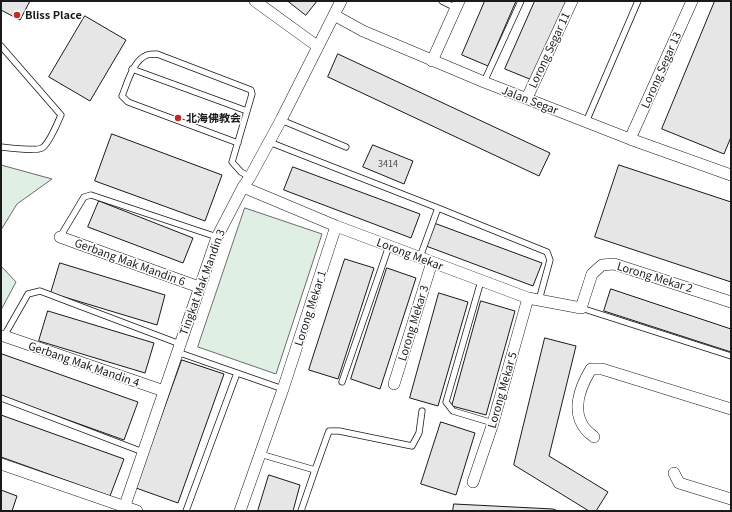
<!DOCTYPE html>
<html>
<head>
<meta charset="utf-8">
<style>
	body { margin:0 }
	#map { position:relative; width:732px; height:512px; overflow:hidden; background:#fff; font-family:Georgia,serif }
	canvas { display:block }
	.frame { position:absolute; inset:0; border:2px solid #1a1a1a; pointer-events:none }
</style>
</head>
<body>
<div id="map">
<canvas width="732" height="512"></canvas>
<div class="frame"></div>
</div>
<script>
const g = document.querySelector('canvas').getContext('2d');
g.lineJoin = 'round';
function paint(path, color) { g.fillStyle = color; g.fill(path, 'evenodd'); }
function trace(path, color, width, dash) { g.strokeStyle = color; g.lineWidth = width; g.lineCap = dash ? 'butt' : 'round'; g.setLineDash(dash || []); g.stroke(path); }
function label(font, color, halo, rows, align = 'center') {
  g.font = font + ' Georgia,"Noto Sans SC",serif'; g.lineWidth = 3; g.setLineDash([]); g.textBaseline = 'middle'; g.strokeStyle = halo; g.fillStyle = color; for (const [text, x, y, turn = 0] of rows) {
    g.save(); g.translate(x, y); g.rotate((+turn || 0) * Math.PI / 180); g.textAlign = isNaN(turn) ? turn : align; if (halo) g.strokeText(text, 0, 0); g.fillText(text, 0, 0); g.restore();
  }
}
const green = new Path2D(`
	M1,165l51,14 -35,25 -16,26z
	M245,208l77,26 -46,140 -78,-27z
	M1,266l15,16 -15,28z`);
paint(green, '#e0efe3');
trace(green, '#6a6a6a', 1);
const building = new Path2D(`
	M1,1h29l-10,19 -19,-10z
	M288,1h29l-11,14z
	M485,1h31l-28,65 -26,-11z
	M535,1h31l-34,79 -27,-11z
	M715,1h16v136l-7,17 -62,-25z
	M85,16l41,24 -36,61 -41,-24z
	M338,54l212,99 -11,23 -211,-99z
	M112,134l110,41 -17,46 -110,-40z
	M373,145l40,16 -9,23 -41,-17z
	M619,165l112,37v80l-136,-45z
	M293,167l127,47 -9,24 -127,-48z
	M99,201l94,37 -10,25 -95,-36z
	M434,223l108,40 -9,23 -107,-40z
	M345,259l29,9 -36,111 -29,-9z
	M60,263l105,32 -8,30 -106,-32z
	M387,268l29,10 -36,111 -29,-10z
	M611,289l120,40v23l-127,-41z
	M439,293l29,9 -30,104 -28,-8z
	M481,301l34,10 -29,104 -34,-9z
	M48,311l106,32 -9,30 -106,-32z
	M545,338l31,8 -27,110 59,36 -12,19h-7l-75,-46z
	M2,354l136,48 -14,38 -123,-44v-39z
	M182,360l42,14 -46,129 -42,-15z
	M1,415l123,44 -14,37 -109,-39z
	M441,422l34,11 -19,62 -35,-11z
	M269,475l31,10 -7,26h-35z
	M1,490l16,6 -5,15h-11z
	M454,504l99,5 5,2h-105z`);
paint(building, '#e6e6e6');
trace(building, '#1a1a1a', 1);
const service = new Path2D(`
	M442,1l14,7
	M1,46l60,69c-3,7 -12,29 -19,33 -5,3 -33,0 -41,-1
	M132,69l115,42
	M484,82l37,-81
	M281,120l65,27
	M586,122l52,-121
	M269,142l169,66 -18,49
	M238,143l-110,-41 -6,-6c5,-12 11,-36 25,-41 3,-1 6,-1 10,-1l94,36 1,4 -20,68 9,10 9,5
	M438,208l109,44 3,8 -11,40
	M60,237l24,-40 7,-2 126,42
	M481,281l-35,121 7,9 40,12
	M581,308l150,48
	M4,336l24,-42 12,-3 140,53
	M177,352l106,37
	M342,382l47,-136
	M1,398l142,54
	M260,454l55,16
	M186,511l51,-138
	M301,511l14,-41 14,-39h10l73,15 7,-13 3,-22`);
const minor = new Path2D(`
	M255,1l62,45
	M334,15l29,16 121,51 146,57 101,36
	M432,61l27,-60
	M527,98l45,-97
	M630,139l62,-138
	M243,187l93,39 192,72 53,10 11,-34 10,-9 12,-1 117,38
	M60,237l139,50
	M4,336l160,55
	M394,384l38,-122
	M594,437c-2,-2 -5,-4 -7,-6 -17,-18 -7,-44 4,-62h11l129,40
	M1,464l136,47
	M674,473l5,10 52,16
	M473,482l20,-59 35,-125
	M123,511l94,-274 26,-50 7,-10 31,-57 60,-119
	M240,511l43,-122 53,-163`);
trace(service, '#1a1a1a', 7);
trace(minor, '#1a1a1a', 12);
trace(service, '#fff', 5.5);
trace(minor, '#fff', 11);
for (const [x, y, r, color] of [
	[17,15,4,"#c62828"],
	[178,118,4,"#c62828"]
]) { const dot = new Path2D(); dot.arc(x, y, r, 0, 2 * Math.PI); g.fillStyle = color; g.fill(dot); trace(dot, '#fff', 1.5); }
label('9px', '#4d4d4d', null, [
	["3414",388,164]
]);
label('bold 11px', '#1a1a1a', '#fff', [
	["Bliss Place",25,15],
	["北海佛教会",186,118]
], 'left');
label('11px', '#1a1a1a', '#fff', [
	["Lorong Segar 11",549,50,-65],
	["Lorong Segar 13",661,70,-66],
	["Jalan Segar",530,100,21],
	["Lorong Mekar",410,254,21],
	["Gerbang Mak Mandin 6",130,262,20],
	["Lorong Mekar 2",655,277,17],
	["Tingkat Mak Mandin 3",202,282,-70],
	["Lorong Mekar 1",310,308,-72],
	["Lorong Mekar 3",413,323,-73],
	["Gerbang Mak Mandin 4",84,364,19],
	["Lorong Mekar 5",502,390,-74]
]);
</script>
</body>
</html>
